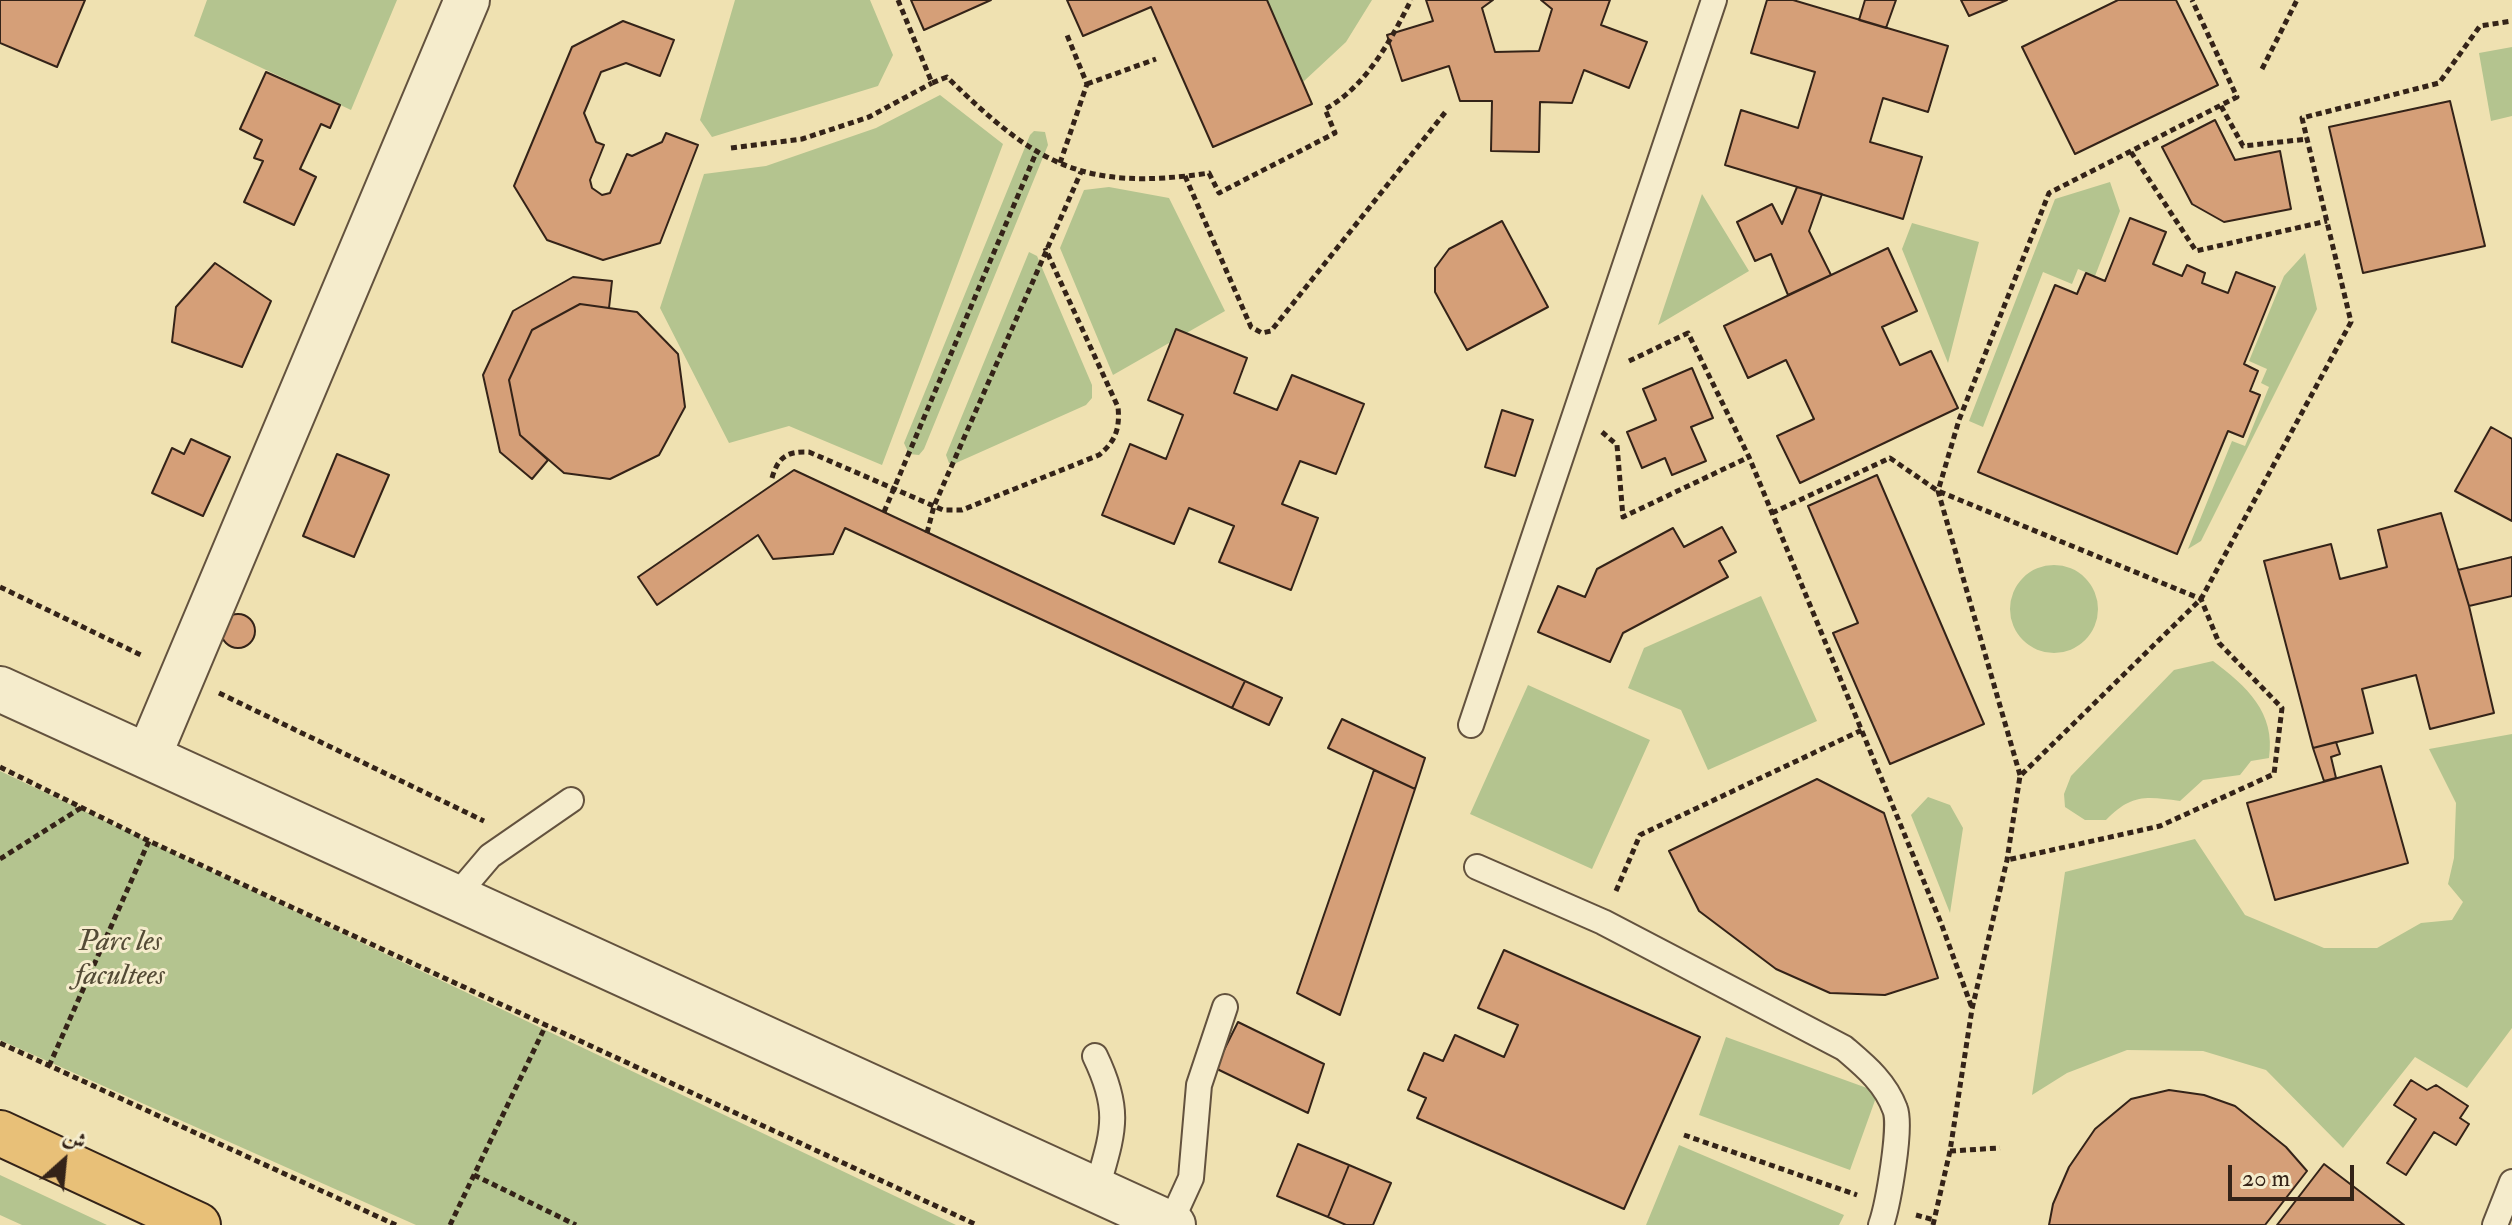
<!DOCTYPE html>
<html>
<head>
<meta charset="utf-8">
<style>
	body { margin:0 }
	#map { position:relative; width:2512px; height:1225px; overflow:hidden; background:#efe1b1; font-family:"IM FELL Double Pica",Amiri,serif }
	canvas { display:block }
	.north { position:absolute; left:24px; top:1121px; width:80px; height:80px; -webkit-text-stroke:6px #f5eccc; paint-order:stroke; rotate:27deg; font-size:22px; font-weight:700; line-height:32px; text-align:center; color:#342318 }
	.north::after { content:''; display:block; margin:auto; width:28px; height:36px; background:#342318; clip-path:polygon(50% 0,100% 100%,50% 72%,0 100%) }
	.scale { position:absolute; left:2228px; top:1165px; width:126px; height:36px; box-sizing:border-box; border:4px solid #342318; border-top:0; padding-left:10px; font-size:24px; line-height:28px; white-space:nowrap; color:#342318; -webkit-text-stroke:6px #f5eccc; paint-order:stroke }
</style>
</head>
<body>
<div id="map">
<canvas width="2512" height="1225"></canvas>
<div class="north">ش</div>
<div class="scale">20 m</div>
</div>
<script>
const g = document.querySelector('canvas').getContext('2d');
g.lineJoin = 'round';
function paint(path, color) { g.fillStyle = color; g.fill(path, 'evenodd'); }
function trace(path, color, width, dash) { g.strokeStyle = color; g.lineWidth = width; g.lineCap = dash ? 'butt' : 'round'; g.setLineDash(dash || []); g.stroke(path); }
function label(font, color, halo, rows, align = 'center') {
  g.font = font + ' "IM FELL Double Pica",serif'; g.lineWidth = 6; g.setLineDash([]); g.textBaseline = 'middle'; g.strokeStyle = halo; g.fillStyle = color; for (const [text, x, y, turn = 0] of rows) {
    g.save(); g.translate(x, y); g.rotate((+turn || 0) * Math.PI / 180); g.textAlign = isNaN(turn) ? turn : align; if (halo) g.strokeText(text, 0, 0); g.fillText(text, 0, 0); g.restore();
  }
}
paint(new Path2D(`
	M207,0h190l-46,110 -157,-74z
	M735,0h135l23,55 -15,31 -166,51 -12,-17z
	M1267,0h105l-26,42 -43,40z
	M2512,47v69l-21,5 -12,-68z
	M940,95l63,49 -121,321 -93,-39 -60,17 -69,-135 44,-134 62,-8 110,-38z
	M1034,131l11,1 3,13 -124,304 -5,6 -10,-1 -5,-11 126,-308z
	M2110,182l10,29 -25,65 -17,-7 -6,15 -29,-12 -60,155 -14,-6 86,-222z
	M1109,187l60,11 56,113 -112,64 -53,-127 24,-58z
	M1702,194l47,77 -91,54z
	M1912,223l67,19 -31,121 -46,-114z
	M1029,252l8,4 55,129v13l-6,7 -130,58h-7l-3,-8z
	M2305,253l12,56 -116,232 -13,8 44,-108 13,5 24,-59 -8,-4 6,-14 -18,-8 35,-85z
	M2010 609a44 44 0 1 1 88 0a44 44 0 1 1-88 0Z
	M1761,596l56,125 -109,49 -27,-60 -53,-22 16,-40z
	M2213,661c33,25 63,51 56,97l-18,3 -11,14 -37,5 -23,21c-34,-5 -49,-7 -74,19h-21l-20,-13 -1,-13 7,-18 103,-106z
	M1528,685l122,55 -58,129 -122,-55z
	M2512,734v294l-45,60 -52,-31 -72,91 -77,-78 -63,-19 -76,-1 -60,23 -35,22 33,-223 130,-33 50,76 79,33h53l44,-25 31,-3 11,-18 -15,-18 6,-26 2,-55 -27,-54z
	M0,771l956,454h-540l-416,-185z
	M1928,797l22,8 13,23 -13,85 -39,-98z
	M1726,1037l152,55 -28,78 -151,-55z
	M1679,1145l165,70 -5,10h-193z
	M0,1175l107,50h-85l-22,-10z`), '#b4c48f');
const building = new Path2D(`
	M0,0h85l-28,67 -57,-24z
	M911,0h80l-67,30z
	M1067,0h200l45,104 -99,43 -62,-140 -68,29z
	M1426,0h67l-11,8 13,44 44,-1 13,-42 -11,-9h69l-9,25 46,17 -18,46 -45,-18 -12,33 -32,-1 -1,50 -48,-1 1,-50h-32l-11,-35 -47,15 -15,-46 46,-14z
	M1767,0h26l155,46 -20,66 -45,-14 -13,44 52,15 -19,62 -178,-54 16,-55 57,18 17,-56 -64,-19z
	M1865,0h31l-10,28 -27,-8z
	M1961,0h46l-38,16z
	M2118,0h58l42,85 -143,69 -53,-107z
	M623,21l51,19 -14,36 -34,-13 -25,9 -17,41 12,29 8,3 -14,35 2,8 10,7 8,-2 17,-39 5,2 30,-14 4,-9 32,12 -38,98 -57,17 -56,-20 -33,-54 58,-139z
	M266,72l74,33 -10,23 -9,-4 -21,45 16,8 -22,48 -50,-23 19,-41 -9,-3 8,-18 -22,-11z
	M2450,101l35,145 -122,27 -34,-146z
	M2215,120l20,40 45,-9 11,58 -67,13 -32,-18 -30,-57z
	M1797,187l25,7 -13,37 22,44 -43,20 -17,-41 -16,7 -18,-39 35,-18 10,20z
	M2130,218l36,14 -13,32 29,12 5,-11 18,8 -3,10 26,10 8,-21 39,15 -31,77 14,7 -8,20 10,4 -17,42 -15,-6 -51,123 -199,-82 77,-187 22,9 9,-21 19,8z
	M1502,221l46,86 -81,43 -32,-58v-24l14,-19z
	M1888,248l29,63 -35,16 18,38 31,-14 27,57 -158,75 -23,-47 37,-17 -28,-59 -38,18 -24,-52z
	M215,263l56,38 -29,66 -70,-25 4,-35z
	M573,277l39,4 -3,27 -29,-4 -48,26 -23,50 11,55 28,25 -16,19 -32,-27 -17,-77 30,-64z
	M580,304l57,8 41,42 7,53 -26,48 -49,24 -46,-6 -44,-38 -11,-55 23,-50z
	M1176,329l71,29 -13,35 43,17 15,-35 72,29 -28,70 -36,-13 -18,43 36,14 -27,72 -72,-28 15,-36 -45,-18 -15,36 -72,-29 28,-71 36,15 17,-44 -35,-15z
	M1692,368l21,50 -22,9 15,34 -34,14 -7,-17 -23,10 -15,-36 29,-12 -13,-31z
	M1502,410l31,10 -18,56 -30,-9z
	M2491,427l21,12v82l-57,-30z
	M191,439l39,18 -27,59 -51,-23 20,-45 12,6z
	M337,454l52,21 -35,82 -51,-21z
	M794,470l451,211 -13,27 -387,-180 -12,26 -60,5 -15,-24 -101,70 -19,-28z
	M1877,475l107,249 -94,40 -57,-131 25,-10 -50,-117z
	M2441,513l28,93 25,107 -64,16 -14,-54 -54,14 11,44 -60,15 -49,-187 67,-17 9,35 47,-12 -9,-37z
	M1722,527l14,25 -17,9 9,16 -105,56 -13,29 -72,-30 20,-46 27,11 12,-28 76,-41 11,19z
	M2512,557v39l-43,10 -11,-36z
	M221 631a17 17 0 1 1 34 0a17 17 0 1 1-34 0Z
	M1245,681l37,17 -13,27 -37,-17z
	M1342,719l83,39 -10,31 -87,-41z
	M2336,742l4,12 -9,3 5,21 -12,3 -11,-33z
	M2381,766l27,97 -133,37 -28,-97z
	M1374,770l41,19 -75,226 -43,-22z
	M1817,779l67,34 54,165 -53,17 -55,-2 -54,-24 -77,-58 -30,-60z
	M1504,950l196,87 -76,172 -207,-91 9,-20 -18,-8 16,-37 19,8 12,-26 49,22 14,-32 -40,-17z
	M1238,1022l86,42 -16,49 -93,-45z
	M2411,1080l16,10 9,-5 32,21 -8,12 9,6 -13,21 -22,-13 -28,43 -19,-12 29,-44 -22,-14z
	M2169,1090l35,5 31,11 51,41 21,24 -42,54h-216l4,-21 16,-37 26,-38 36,-30z
	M1298,1144l51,21 -21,52 -51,-21z
	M2324,1164l80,61h-127z
	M1349,1165l42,18 -18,42h-27l-18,-8z`);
paint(building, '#d59f78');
trace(building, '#342318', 2);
const service = new Path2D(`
	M1471,725l243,-725
	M1477,867l126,55 241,126c21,18 41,34 51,61 7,17 -7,96 -14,116
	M456,896l34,-40 81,-56
	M1095,1056c28,58 17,78 1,136
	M1170,1224l21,-46 8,-93 26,-78
	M2495,1225l17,-43`);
const minor = new Path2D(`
	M0,689l1173,536
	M149,755l318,-755`);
const primary = new Path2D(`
	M0,1133l198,92`);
trace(service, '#63523e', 28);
trace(minor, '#63523e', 48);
trace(primary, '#342318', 48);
trace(new Path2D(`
	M898,0l34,83 15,-6c89,87 135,115 262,96l10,20 116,-60 -10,-24c41,-22 66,-69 86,-109
	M2262,69l35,-69
	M1087,84l69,-25
	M2221,106l22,40 65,-7
	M731,148l71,-9 67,-22 63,-34
	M2131,152l65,99 131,-30
	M1060,163l27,-79 -20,-49
	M1185,176l66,151 11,6 9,-2 176,-221
	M1629,361l59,-28 61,124 192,466 31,85
	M1602,432l15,13 6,72 126,-60
	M772,478c6,-21 15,-27 37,-26l134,58h19l137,-55c17,-14 21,-27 19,-48l-73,-159
	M884,512l152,-359
	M1772,513l118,-55 48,33 263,108 18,44 63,65 -8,66 -114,52 -153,34
	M927,533l7,-27 147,-334
	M0,587l143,69
	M219,693l265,128
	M0,767l149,74 828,384
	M2020,775l-82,-284 21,-71 90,-227 188,-96 -45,-97
	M0,859l84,-53
	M1616,891l24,-56 222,-105
	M0,1043l396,182
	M49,1066l100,-225
	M1684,1135l173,60
	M1950,1151l50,-3
	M474,1175l102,50
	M1916,1215l18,5
	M450,1225l96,-200
	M1933,1225l17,-74 22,-142 35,-149 13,-84 181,-177 150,-277 -49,-204 137,-35 41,-57 32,-5`), '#342318', 5, [6, 4]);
trace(service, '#f5eccc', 24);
trace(minor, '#f5eccc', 44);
trace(primary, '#e8c078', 44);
label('italic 30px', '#544b36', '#f5eccc', [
	["Parc les",120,944],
	["facultees",120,978]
]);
</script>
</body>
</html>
